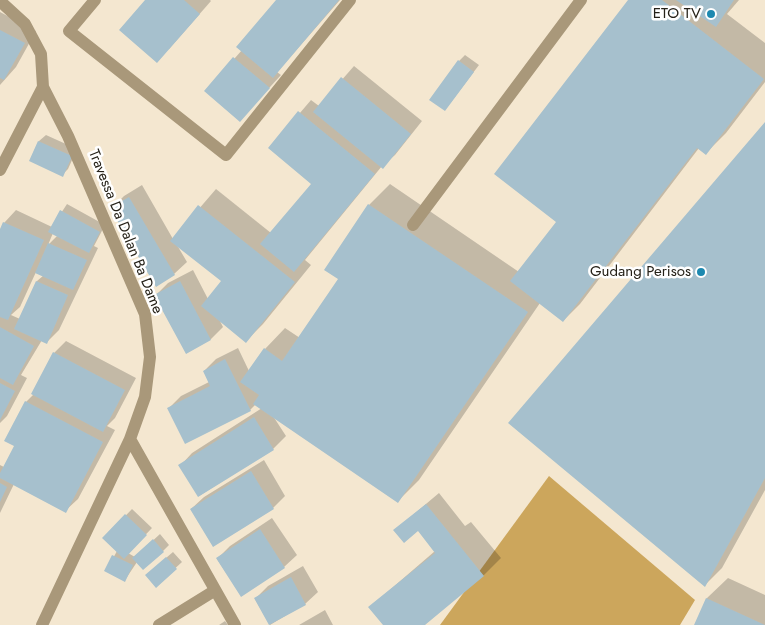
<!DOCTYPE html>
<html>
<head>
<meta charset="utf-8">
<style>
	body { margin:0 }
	canvas { display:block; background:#f4e7d0 }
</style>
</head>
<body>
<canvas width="765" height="625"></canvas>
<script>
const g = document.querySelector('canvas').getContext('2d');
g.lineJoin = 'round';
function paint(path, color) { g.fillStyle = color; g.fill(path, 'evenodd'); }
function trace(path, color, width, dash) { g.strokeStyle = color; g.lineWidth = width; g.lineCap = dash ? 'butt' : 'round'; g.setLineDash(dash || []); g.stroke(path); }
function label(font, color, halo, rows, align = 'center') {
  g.font = font + ' Jost,sans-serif'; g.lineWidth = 5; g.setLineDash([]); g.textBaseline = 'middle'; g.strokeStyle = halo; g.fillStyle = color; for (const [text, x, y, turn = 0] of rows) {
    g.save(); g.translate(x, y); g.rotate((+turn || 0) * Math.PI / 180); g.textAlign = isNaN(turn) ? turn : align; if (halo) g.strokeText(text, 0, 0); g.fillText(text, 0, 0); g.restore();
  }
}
paint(new Path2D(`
	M549,476l146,124 -15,25h-240z`), '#cca65c');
paint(new Path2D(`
	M147,0h63l1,1 -42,48z
	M277,0h63l-63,72 4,3 -41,45 -34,-29 36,-41z
	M630,0h109l-12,14 38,29v39l-39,51 -20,20 -7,-5 -119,156 -17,17 -23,-18 -121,177 -21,21 -125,-85 13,20 -13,13 -74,47 -19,-30 12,-13 70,-45 -6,-4 -6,6 -81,-2 12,-12 28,-14 -5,-11 12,-12 22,-11 11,23 16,-22 20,-21 15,10 40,-59 -14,-9 43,-65 21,-21 129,88 39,-50z
	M0,12l36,19 -20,36 -16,18z
	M465,55l14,10 -34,45 14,-49z
	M354,66l68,55 -27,34 -13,11 -77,94 6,5 -48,59 -17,17 -27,-22 4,8 -12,12 -25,13 -30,-57 12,-12 25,-13 15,29 14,-18 -45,-36 10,17 -13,12 -62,-66 12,-12 18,-11 31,54 43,-50 55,44 41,-49 -42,-36 41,-48 8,6z
	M765,124v366l-43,78 -17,17z
	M46,135l31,14 -9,20 -6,6 -31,-14 8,-20z
	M67,204l38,21 -11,21 4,2 -39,82 -12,12 -5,-2 -21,35 6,3 -20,38 -7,7v-191l4,-9 12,-13 36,17zM53,233l5,2 -10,10zM36,272l8,3 -7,6 -17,38 -9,-4 9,-8z
	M66,341l70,37 -21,40 -8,8 8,4 -37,69 -13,12 -51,-27 -14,29v-48l4,2 12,-22 -10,-4 20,-39 8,-8 20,-41z
	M264,460l21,36 -12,12 -82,1 13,-12z
	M439,493l26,33 6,-4 30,36 -17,17 -61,50h-38l-15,-18 65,-56 -17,-21h-23z
	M132,509l20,19 -24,25 7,4 25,-23 9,11 -6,6 -26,11 -12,18 -19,-9 11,-20 -13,-13z
	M272,518l25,37 -13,12 -43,28 -24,-36 13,-13z
	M173,552l9,10 -26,24 -3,-17z
	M303,566l15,26 -13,12 -35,21 -15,-26 13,-13z
	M728,578l37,17v30h-70l12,-27z
	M325,610l8,15h-34z
	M225,621l3,4h-9z`), '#0003');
paint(new Path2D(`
	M145,0h39l16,14 -43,49 -38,-33z
	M276,0h63l-66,78 -37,-31z
	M628,0h34l102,79 -58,76 -9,-7 -134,174 -53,-41 46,-59 -62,-48z
	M676,0h58l-18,27z
	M0,30l25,13 -21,37 -4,-2z
	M233,57l37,31 -30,34 -36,-31z
	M458,60l16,12 -29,39 -16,-11z
	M341,77l70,57 -28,35 -70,-57z
	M298,111l77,63 -81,98 -34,-28 51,-60 -43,-36z
	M765,122v356l-60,109 -197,-164z
	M38,141l34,15 -9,21 -34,-16z
	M129,197l46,78 -19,12 -46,-79z
	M368,204l160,108 -130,191 -145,-99 6,-9 -19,-13 24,-34 18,13 56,-82 -14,-9z
	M198,205l97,77 -49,61 -45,-37 20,-25 -51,-40z
	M60,210l40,22 -11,21 -41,-21z
	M3,222l41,18 -36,80 -8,-3v-88z
	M48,243l39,17 -14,30 -38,-17z
	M36,281l32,14 -21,49 -33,-15z
	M180,281l31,59 -25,14 -32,-59z
	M0,327l34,19 -21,39 -13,-7z
	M53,352l72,38 -22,42 -72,-38z
	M225,359l26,52 -66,33 -18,-36 43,-22 -7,-15z
	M0,383l15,8 -15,29z
	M25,401l78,41 -37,71 -66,-35v-5l14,-27 -10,-5z
	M254,417l20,33 -76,47 -20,-32z
	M251,471l23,38 -61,38 -23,-38z
	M0,483l7,4 -7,15z
	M426,504l58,72 -59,49h-42l-15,-18 67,-54 -17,-22 -14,12 -11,-13z
	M125,514l22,21 -23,24 -22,-21z
	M260,529l25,39 -44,29 -25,-39z
	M153,539l11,13 -21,18 -11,-12z
	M112,555l21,10 -8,17 -21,-11z
	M166,557l11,12 -21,19 -11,-13z
	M291,577l15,28 -37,20 -15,-27z
	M706,598l59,27h-71z`), '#a6c0cd');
trace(new Path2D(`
	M95,0l-26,31 157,124 124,-155
	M413,225l168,-225`), '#a9987a', 12);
trace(new Path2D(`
	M0,1l25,23 16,30 2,33 25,49 77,178 5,43 -5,40 -15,42 -88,186
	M0,170l43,-83
	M130,439l105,186
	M159,625l55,-34`), '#a9987a', 12);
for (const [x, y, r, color] of [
	[711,14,5,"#1d89b0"],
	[701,272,5,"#1d89b0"]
]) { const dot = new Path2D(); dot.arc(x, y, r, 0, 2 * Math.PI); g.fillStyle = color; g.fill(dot); trace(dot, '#fff', 2); }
label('15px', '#252118', '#fff', [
	["ETO TV",701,14],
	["Gudang Perisos",691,272]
], 'right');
label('15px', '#252118', '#fff', [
	["Travessa Da Dalan Ba Dame",125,232,68]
]);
</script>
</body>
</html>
